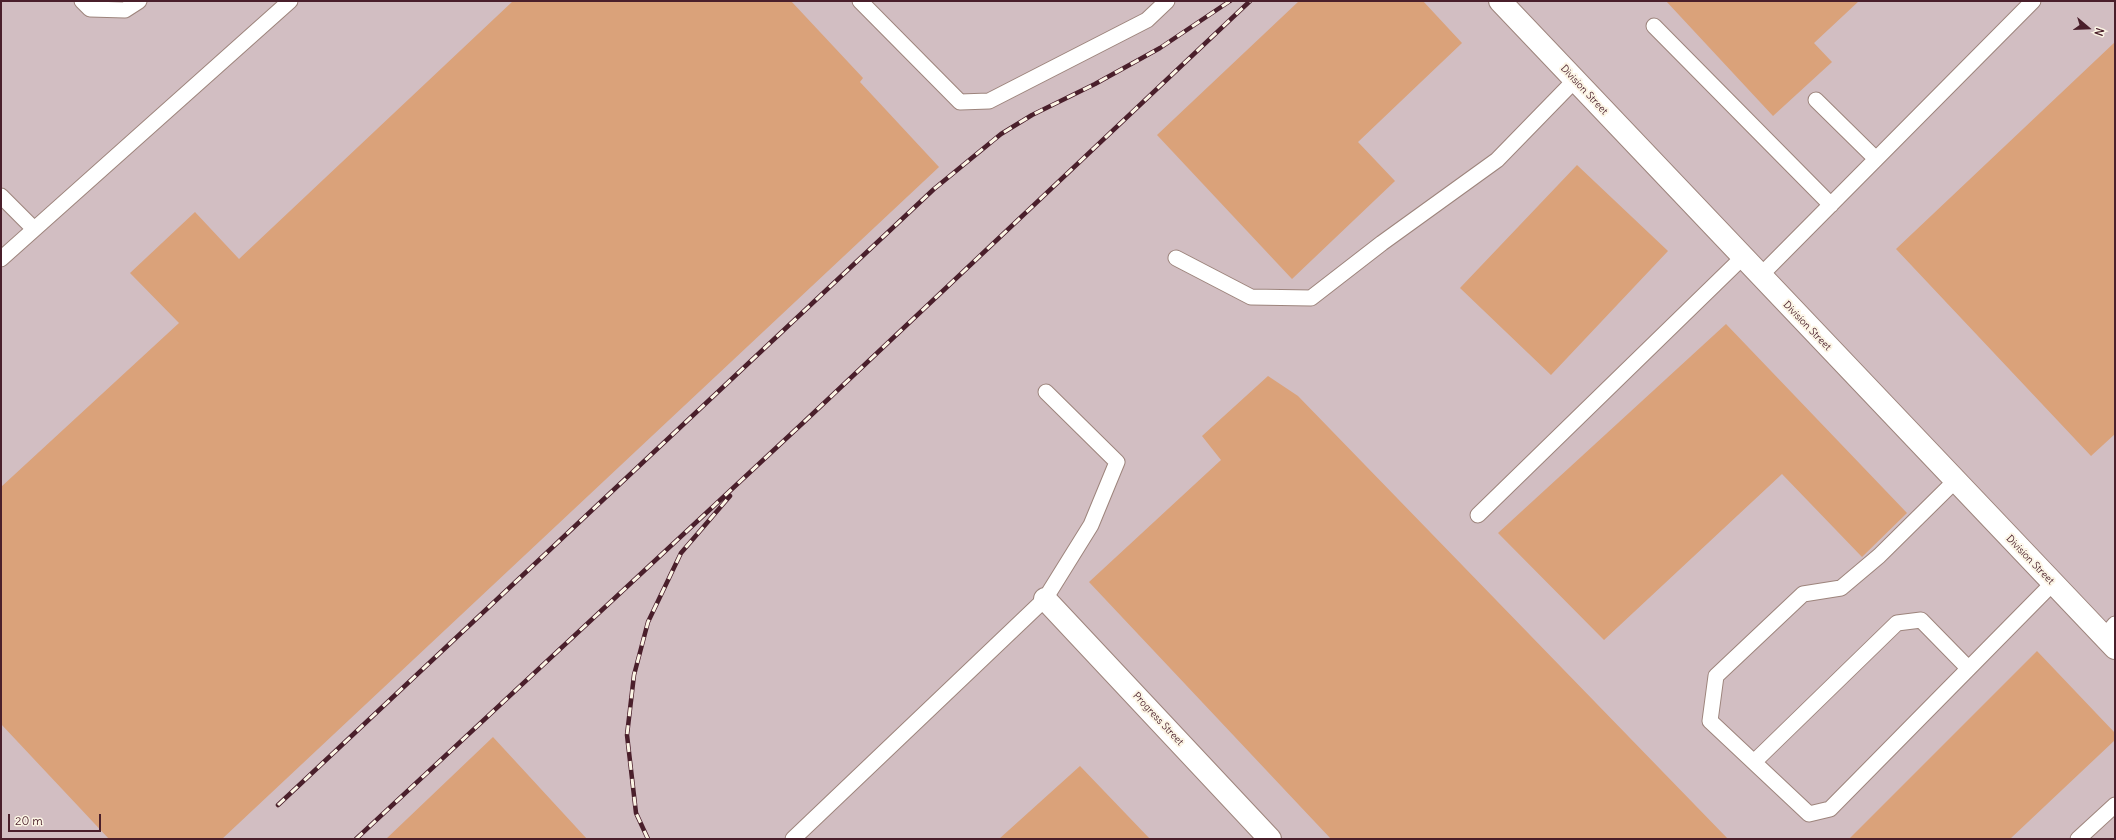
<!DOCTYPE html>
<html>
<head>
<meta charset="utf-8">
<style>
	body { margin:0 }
	#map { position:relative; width:2116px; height:840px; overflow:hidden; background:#f0e9cd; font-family:Delius,sans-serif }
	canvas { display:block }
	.frame { position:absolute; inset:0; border:2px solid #4a1f2b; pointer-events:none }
	.north { position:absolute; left:2068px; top:8px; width:40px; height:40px; -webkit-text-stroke:3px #fcf5e5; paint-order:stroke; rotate:109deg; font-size:11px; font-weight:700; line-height:16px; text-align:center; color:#4a1f2b }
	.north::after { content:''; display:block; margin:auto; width:14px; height:18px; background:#4a1f2b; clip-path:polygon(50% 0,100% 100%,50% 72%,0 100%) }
	.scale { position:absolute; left:8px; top:814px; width:93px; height:18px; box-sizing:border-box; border:2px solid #4a1f2b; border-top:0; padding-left:5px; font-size:12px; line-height:14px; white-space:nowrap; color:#4a1f2b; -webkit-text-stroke:3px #fcf5e5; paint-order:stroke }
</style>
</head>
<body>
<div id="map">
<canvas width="2116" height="840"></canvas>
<div class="frame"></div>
<div class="north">N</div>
<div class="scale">20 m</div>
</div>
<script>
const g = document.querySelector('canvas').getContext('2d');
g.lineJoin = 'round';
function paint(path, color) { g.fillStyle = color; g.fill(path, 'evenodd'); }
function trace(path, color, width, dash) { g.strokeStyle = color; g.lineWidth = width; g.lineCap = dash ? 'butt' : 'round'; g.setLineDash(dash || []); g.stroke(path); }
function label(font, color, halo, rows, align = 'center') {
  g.font = font + ' Delius,sans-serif'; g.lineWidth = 4; g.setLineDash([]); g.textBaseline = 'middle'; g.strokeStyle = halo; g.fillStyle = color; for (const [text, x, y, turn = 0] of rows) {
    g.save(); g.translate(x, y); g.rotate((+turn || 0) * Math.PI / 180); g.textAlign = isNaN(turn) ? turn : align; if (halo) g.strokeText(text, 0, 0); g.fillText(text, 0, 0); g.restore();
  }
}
paint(new Path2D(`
	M1,1h2114v838h-2114z`), '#d2bec2');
paint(new Path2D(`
	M513,1h278l72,77 -3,4 79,85 -717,672h-113l-108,-115v-237l178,-164 -49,-50 65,-61 44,47z
	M1299,1h124l39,42 -104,99 37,39 -103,98 -135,-144z
	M1666,1h193l-45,42 18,19 -59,54z
	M2115,42v392l-24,22 -195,-207z
	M1577,165l91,86 -117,124 -91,-87z
	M1726,324l181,189 -45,44 -80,-83 -178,166 -106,-107z
	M1268,376l30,20 430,443h-397l-242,-257 132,-122 -19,-24z
	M2037,651l78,82v7l-105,99h-161z
	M493,737l94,102h-201z
	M1080,766l70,73h-151z`), '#daa27a');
const service = new Path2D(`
	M82,1l8,8 35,1 14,-9
	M860,1l100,101 29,-1 158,-81 20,-19
	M1654,26l177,179
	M1816,100l60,59
	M1,196l33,33
	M1176,258l75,39 60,1 71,-55 115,-83 78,-80
	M1,259l289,-258
	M1760,276l273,-275
	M1955,481l-76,75 -38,32 -38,6 -87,82 -6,45 99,93 21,-5 223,-226
	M1478,515l264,-257
	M2104,637l11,-13
	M1754,762l143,-139 24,-3 47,48
	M793,839l252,-240 46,-74 26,-63 -71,-70
	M2078,839l37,-34`);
const minor = new Path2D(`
	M1500,1l615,647
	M1045,599l225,240`);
trace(service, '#9d847c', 17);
trace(minor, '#9d847c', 24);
trace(service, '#fff', 15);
trace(minor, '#fff', 22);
const rail = new Path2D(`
	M278,805l656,-616 67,-55 31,-19 63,-31 65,-36 70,-47
	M356,839l449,-418 445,-420
	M648,839l-12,-26 -9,-78 7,-60 14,-53 33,-69 49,-57`);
trace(rail, '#4a1f2b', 4.5);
trace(rail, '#fcf5e5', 3, [9]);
label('10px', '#4a1f2b', '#fcf5e5', [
	["Division Street",1584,90,47],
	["Division Street",1807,326,46],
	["Division Street",2030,560,46],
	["Progress Street",1158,719,47]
]);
</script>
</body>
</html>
